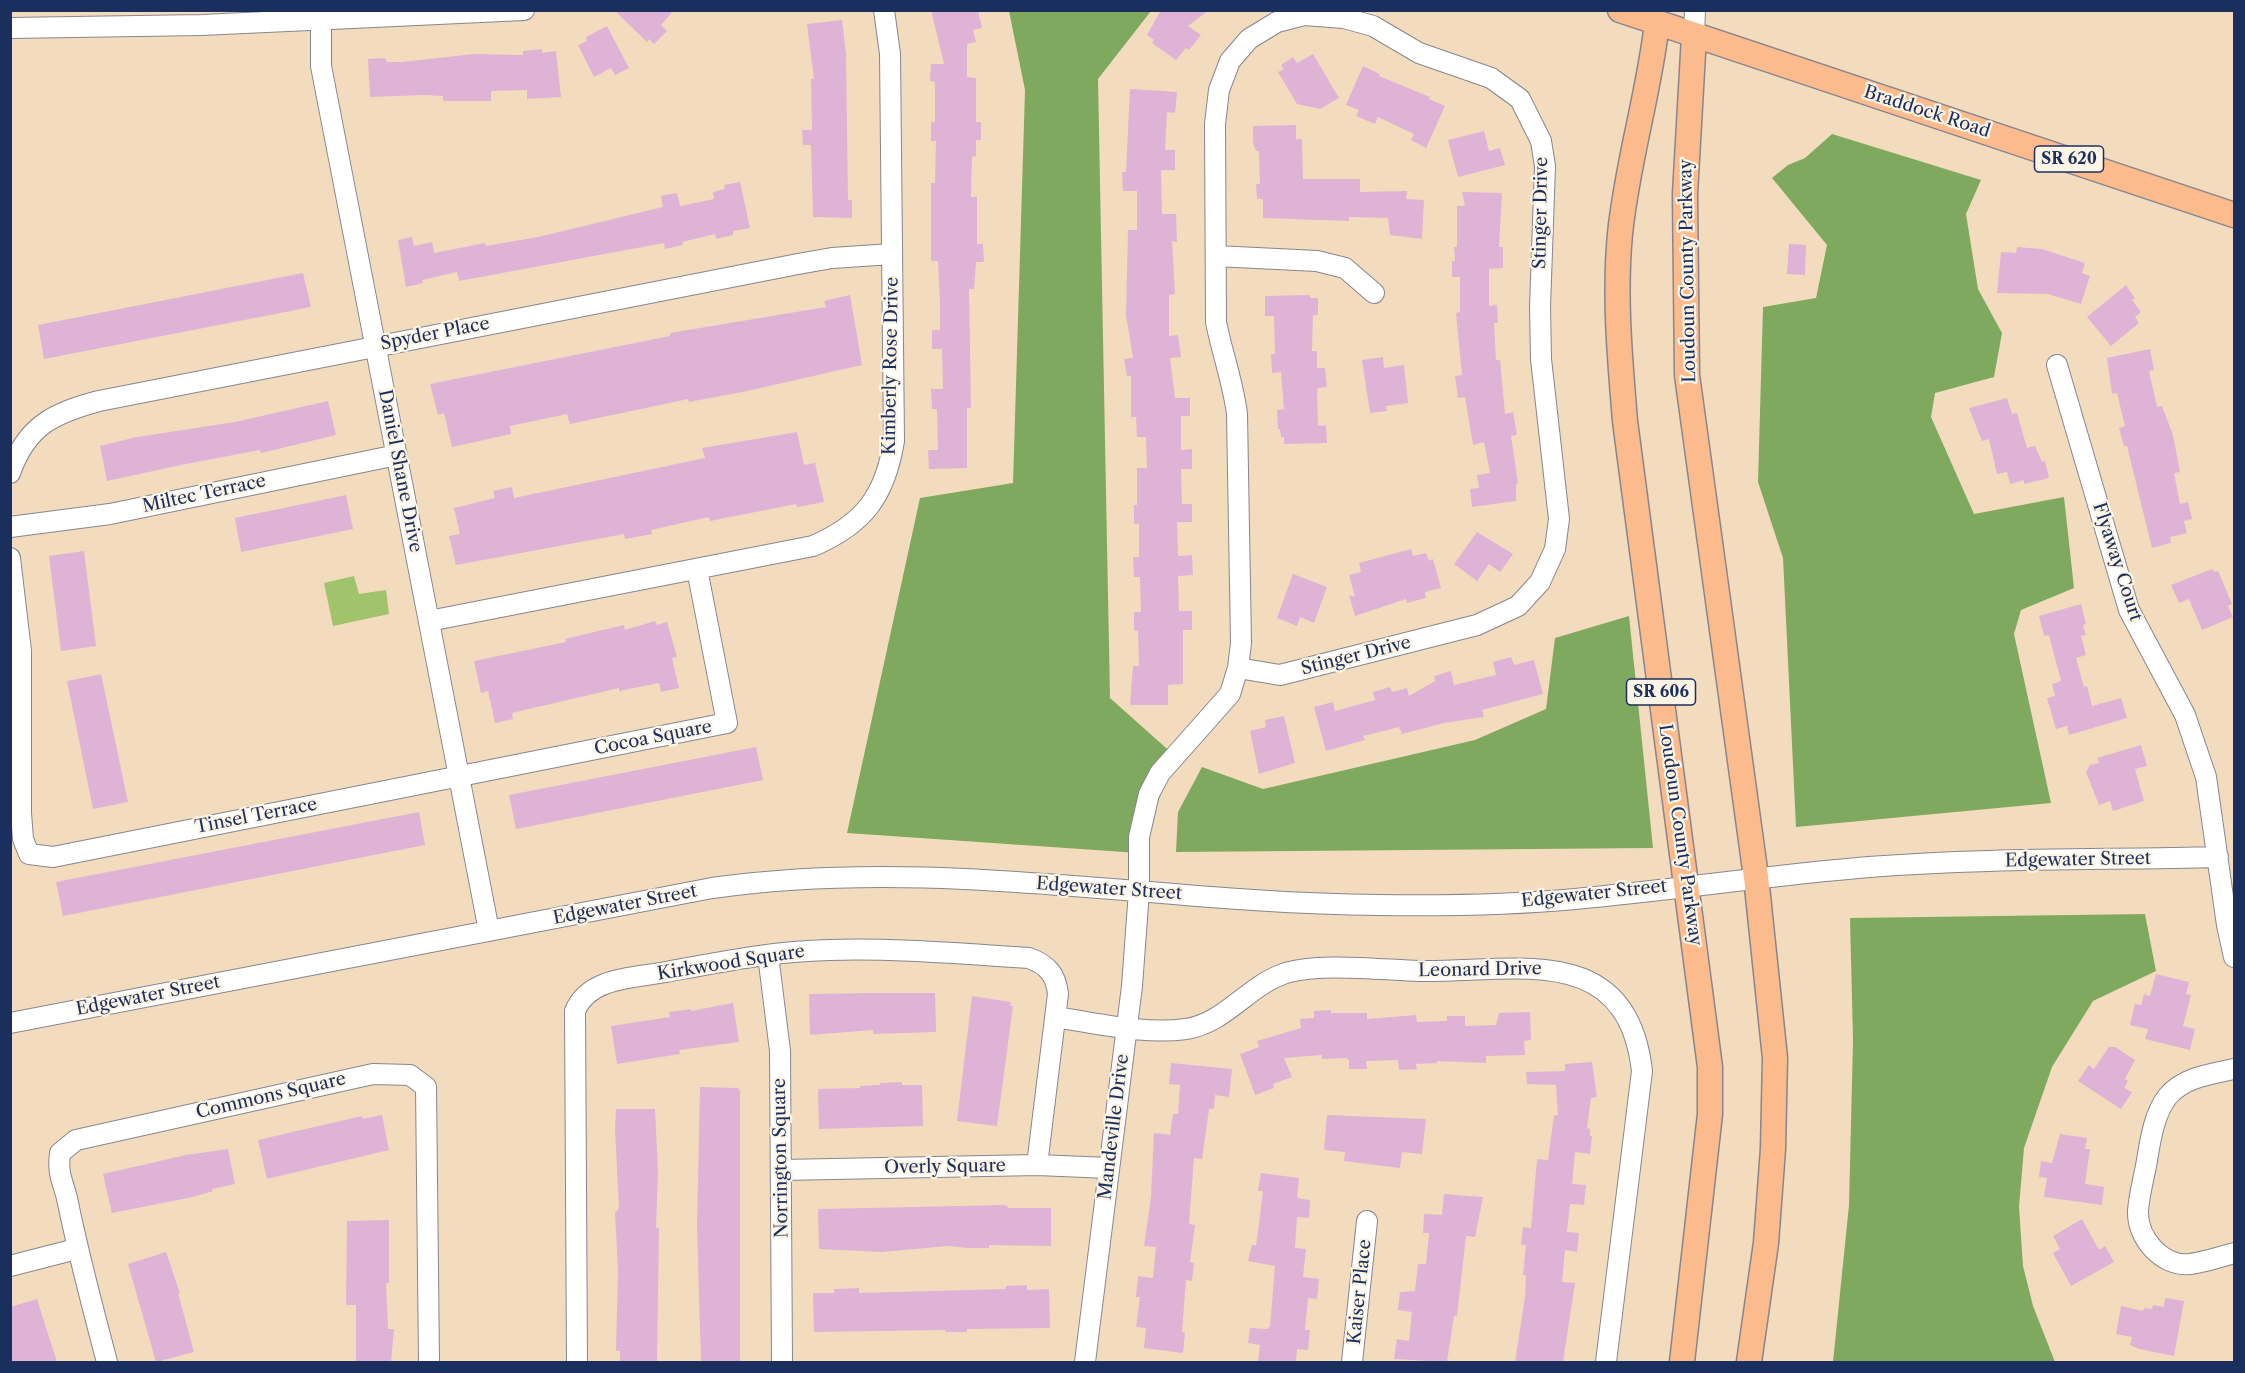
<!DOCTYPE html>
<html>
<head>
<meta charset="utf-8">
<style>
	body { margin:0 }
	#map { position:relative; width:2245px; height:1373px; overflow:hidden; background:#f3dcbd; font-family:"Libre Caslon Text",serif }
	canvas { display:block }
	.frame { position:absolute; inset:0; border:12px solid #1b2f5e; pointer-events:none }
</style>
</head>
<body>
<div id="map">
<canvas width="2245" height="1373"></canvas>
<div class="frame"></div>
</div>
<script>
const g = document.querySelector('canvas').getContext('2d');
g.lineJoin = 'round';
function paint(path, color) { g.fillStyle = color; g.fill(path, 'evenodd'); }
function trace(path, color, width, dash) { g.strokeStyle = color; g.lineWidth = width; g.lineCap = dash ? 'butt' : 'round'; g.setLineDash(dash || []); g.stroke(path); }
function label(font, color, halo, rows, align = 'center') {
  g.font = font + ' "Libre Caslon Text",serif'; g.lineWidth = 4.5; g.setLineDash([]); g.textBaseline = 'middle'; g.strokeStyle = halo; g.fillStyle = color; for (const [text, x, y, turn = 0] of rows) {
    g.save(); g.translate(x, y); g.rotate((+turn || 0) * Math.PI / 180); g.textAlign = isNaN(turn) ? turn : align; if (halo) g.strokeText(text, 0, 0); g.fillText(text, 0, 0); g.restore();
  }
}
paint(new Path2D(`
	M354,576l5,18 27,-4 3,24 -56,12 -9,-43z`), '#a0c36c');
paint(new Path2D(`
	M1009,11h142l-53,68 12,619 65,58 -36,97 -292,-20 73,-335 93,-15 12,-393z
	M1832,134l149,46 -15,34 12,75 24,44 -8,44 -59,16 -4,24 43,97 90,-17 10,91 -53,22 -7,24 37,169 -255,24 -13,-269 -25,-76 5,-175 53,-9 11,-53 -55,-67 16,-13 17,-7z
	M1629,616l24,232 -477,4 2,-40 24,-45 61,22 212,-49 71,-31 9,-71z
	M2145,914l11,57 -63,30 -41,66 -28,81 -5,59 4,59 10,40 22,56h-222l16,-157 4,-165 -3,-122z`), '#80a960');
paint(new Path2D(`
	M614,10h60l-13,15 6,6 -13,13 -5,-5 -2,3z
	M931,10h47l4,18 -9,2 3,12 -9,2v33l9,1v44h5v18h-5v16l-4,1 -1,40h6v47h6l1,18h-8l-2,27h-5l2,119h-4v60l-38,1 -1,-19h10l-1,-41h-5l-1,-20h12l-1,-40h-10v-19h8v-26l-2,-43h-7v-78h4l1,-42h-5v-19h4v-40l-5,-1 1,-17h13z
	M1161,10h48l-21,16 13,9 -12,15 -3,-2 -10,12 -24,-17 2,-3 -7,-5z
	M842,20l4,34 2,146h4v18l-39,-1 -2,-72h-8l-1,-15h10l-1,-51h3l-7,-55z
	M607,26l22,42 -14,7 -4,-7 -17,9 -16,-32 9,-4 -1,-4z
	M542,49v4l14,-2 5,46 -34,2v-9l-36,1v10h-48v-5l-19,-1 -54,2 -2,-38 17,-1 2,4h15l72,-8 49,1v-4z
	M1313,54l26,44 -19,11 -23,-5 -19,-32 6,-3 -3,-4 12,-8 4,6z
	M1363,66l17,8 -1,2 51,21 -1,2 16,7 -19,42 -15,-8 3,-6 -36,-17 -3,7 -19,-8 3,-6 -13,-5z
	M1130,89l47,3 -2,21 -8,-1 -2,38h10v20h-14l1,44h14l1,28 -5,-1 3,53 -6,1v41l9,-1 3,22 -11,1 5,40h15v18h-9v34l11,-1v20h-11l1,35h10v18h-15l1,34 14,-1 1,20 -15,1 1,35h13v19h-9v54l-15,1v20h-38l3,-39h6l-1,-35 -4,-1v-18h7l-1,-35h-6l-1,-20h6v-33h-5v-19h3v-37h10l-1,-31h-9l-1,-20h-5v-41h-4l-3,-17 9,-1 -7,-43 2,-85h9v-39h-14l-1,-19h4z
	M1296,125v14h6l1,40h57v13l47,-1 -1,8 18,1 -2,39 -32,-4 -2,-17 -39,-1v4l-86,-3v-19h-6l-1,-15h4l-1,-33h-3l-3,-8v-17z
	M1484,131l5,20 11,-3 5,17 -47,12 -10,-37z
	M740,182l10,46 -17,3v4l-17,4 -1,-5 -33,8 1,3 -18,4 -1,-6 -205,38 -2,-9 -35,8 1,3 -17,4 -8,-47 14,-3 2,9 18,-4 2,11 51,-10 1,3 52,-9 125,-30 -2,-11 16,-3 3,13 34,-7 -1,-7 12,-3 -1,-4z
	M1462,192l40,1 -3,54h4v21l-14,1v37l8,-1 1,18h-4l2,37h4l5,54 8,-2 4,23 -6,1 7,48h-2v17l-44,6 -2,-18 9,-1 -2,-13 13,-2 -6,-31 -11,3 -8,-48 -7,1 -3,-22 7,-1 -6,-62 4,-1v-35h-8v-16h3l-1,-14h3v-41h8z
	M1789,244l17,1 -1,30 -18,-1z
	M2017,247l25,2 43,14 -3,10 8,3 -9,28 -33,-10 -51,-1 4,-41 15,1z
	M303,273l8,34 -267,52 -6,-34z
	M2126,285l9,13 -3,2 9,12 -6,5 4,6 -28,23 -24,-29z
	M850,295l12,70 -115,26 -58,11 -1,-3 -118,25 -3,-10 -57,12 1,8 -59,13 -8,-34 -6,2 -8,-31 240,-48v-3l156,-26 -2,-6z
	M1310,295v3h8v17h-5l-1,36h5v17h8l2,19 -9,1 -1,4 1,34 8,-1 1,18 -43,1v-7h-3l-1,-8h-2l-1,-19 7,-1 -3,-37 -9,1 -1,-19h4l-1,-38h-9v-20z
	M2150,349l4,21 -5,1 8,36 5,-1 11,29 7,37 -6,1 6,31 8,-2 4,17 -8,2 3,12 -17,4 1,6 -19,5 -25,-102h-3l-5,-18 6,-2 -8,-33 -5,1 -5,-36z
	M1383,357l1,11 20,-3 4,38 -22,3 1,5 -17,2 -8,-53z
	M2007,398l5,16 5,-1 10,35 8,-2 7,16 3,-1 4,17 -25,6v-4l-14,4 -3,-12 -10,2 -8,-35 -7,2 -13,-33z
	M328,401l8,34 -75,18 -1,-3 -79,15 -74,16 -7,-35 37,-9 98,-15z
	M797,432l7,33 11,-2 9,39 -27,5 -1,-3 -86,17 -1,-4 -58,13 1,4 -27,5 -1,-5 -168,31 -7,-29 11,-2 -6,-26 41,-10 -2,-7 19,-4 2,11 191,-40 -3,-10z
	M346,495l7,34 -112,23 -6,-34z
	M1477,532l36,22 -13,18 -11,-8 -12,17 -23,-17z
	M1411,549l2,7 13,-3 3,8 4,-2 8,29 -16,4 1,6 -19,5 -1,-4 -51,17 -6,-21 6,2 -6,-22 12,-3 -2,-9z
	M84,551l12,95 -35,5 -12,-95z
	M2212,569l2,3 4,-1 14,33 -4,2 5,11 -31,13 -13,-31 -10,4 -8,-18z
	M1293,574l34,13 -13,36 -14,-6 -3,9 -20,-8z
	M2081,604l5,20 -3,1 3,10 -5,1 5,19 -10,3 8,29 3,-1 5,20 29,-8 6,20 -58,17 -2,-9 -11,3 -9,-31 8,-2 -3,-12 9,-3 -12,-46 -5,1 -5,-20z
	M655,621l2,4 10,-3 10,35 -5,1 7,30 -18,4 -2,-9 -40,8v-3l-107,25 1,6 -18,4 -7,-32 -7,2 -7,-32 92,-19 -1,-3 33,-8 26,-6 1,5z
	M1511,657l3,8 20,-5 9,34 -61,16 2,7 -40,6 -42,11 -3,-7 -36,9 2,4 -39,11 -12,-44 19,-5 2,9 40,-11 -2,-8 17,-5 2,5 15,-4 2,8 26,-15 -1,-5 17,-5 3,14 42,-10 -3,-13z
	M101,674l27,128 -35,7 -26,-128z
	M1284,716l11,47 -36,11 -9,-43 16,-4 -1,-7z
	M2141,745l6,21 -12,3 9,32 -31,10 -3,-10 -11,4 -13,-33 4,-7 9,-2 -2,-5z
	M756,747l7,33 -247,49 -7,-34z
	M419,812l6,33 -362,71 -7,-34z
	M2156,974l33,8 -3,12 5,1 -8,31 12,3 -5,21 -45,-11 3,-10 -18,-4 5,-21 6,1 3,-11 6,2z
	M873,993h62l1,39 -63,2v-4l-63,5 -1,-41z
	M972,996l39,6 -1,4h3l-16,120 -40,-5z
	M733,1003l6,39 -60,8 1,4 -63,10 -6,-38 59,-9 -1,-5 22,-3v2z
	M1331,1010v3h36v6l49,-4 1,7 30,-1v-5h18v10l31,-1 3,-12 31,-1 1,28 -7,1 1,14 -39,1v7l-49,-2v2l-21,1 1,5 -18,1 -1,-10 -32,1 1,8h-18v-9l-3,-2 -24,1v-4l-38,3 8,19 -19,7 1,4 -19,7 -15,-41 19,-7 -2,-6 44,-13 -1,-9 14,-1v-7z
	M2109,1047h6l20,13 -10,19 3,2 -4,7 8,4 -11,17 -43,-28 11,-16 5,4z
	M1592,1062l5,35 -6,1 -4,30 3,1v7h2l-2,18 -15,-2 -3,32 14,1 -2,20 -14,-1 -3,28 12,1 -2,19 -12,-2 -3,32 13,1 -12,79h-48l10,-65 1,-22h-3l3,-30h-5l2,-18 8,1 6,-69 11,1 6,-45 4,1 -2,-31 -29,-1 -1,-12 39,-1v-7z
	M1171,1063l61,6 -3,28 -14,-2 -1,14h-5l-7,50 -8,-1 -5,66 6,1 -5,37 4,1 -2,18 -6,-1 -4,52 3,1 -2,20 -39,-5 2,-20 -10,-1 4,-30h-4l2,-21 15,2 3,-31 -12,-1 7,-49 3,-64 16,2 3,-21h5l2,-29 -11,-1z
	M902,1082v3h20l1,41 -104,3 -1,-40 42,-1 -1,-2 21,-1v-2z
	M700,1087l38,1 2,3v271h-39l-4,-135z
	M616,1109h39l3,62 -2,57h3l-2,134h-37v-11h-4l2,-80 -3,-58 4,-5 -4,-78z
	M382,1115l7,35 -122,29 -9,-39 104,-24 1,3z
	M1327,1115l99,4 -4,35 -20,-2 -2,16 -56,-7 1,-9 -21,-2z
	M2060,1134l27,4 -2,11h5l-5,35 19,3 -2,18 -58,-8 3,-19 -8,-1 2,-16 11,2z
	M228,1149l7,35 -23,5 1,2 -20,6 -81,16 -9,-39 83,-19z
	M1261,1173l38,5 -2,20 13,2 -1,18 -12,-1 -2,31 11,1 -3,28 16,2 -2,20 -9,-1 -3,32h5l-2,20 -11,-1 -1,13h-38l2,-17 -12,-2 2,-15 17,1 3,-3 5,-60 -27,-5 4,-16h4l3,-21 4,-33h-5z
	M1444,1194l39,3 -8,40 -9,-1 -9,80h-3l-7,46 -53,-3 3,-20 12,2 3,-29 -14,-2 2,-18 15,-1 3,-27h8l3,-31h-6l1,-19 18,1z
	M1006,1205l3,3h42v38l-62,-1v3h-21l-20,-2 -66,6 -63,-3 -1,-40z
	M2082,1219l17,31 6,-4 9,16 -43,24 -18,-33 7,-4 -7,-13z
	M389,1220v63h-3l2,46h6l-3,33h-35v-57h-10l1,-84z
	M166,1252l14,41h-2l16,59 -38,10 -28,-98z
	M1027,1285v5l22,-1 1,39 -83,1v3h-22v-2l-131,2 -1,-39h21v-4l25,-1v5l147,-4v-3z
	M2165,1298l19,3 -10,55 -35,-7 -9,-4 2,-8 -16,-3 5,-28 22,5 1,-3 8,1 1,-4 11,2z
	M37,1299l20,63h-47v-55z`), '#dfb3d5');
const minor = new Path2D(`
	M321,10v56l168,865
	M10,28l192,-3 322,-15
	M1694,36l1,-26
	M1216,256l101,5 28,7 29,25
	M2057,365l72,245 56,105 21,62 21,148 7,32
	M10,473c17,-48 44,-60 89,-72l699,-137 34,-6 60,-4
	M10,527l100,-13 287,-59
	M10,558l11,93v162l2,26 6,15 24,3 674,-134 -30,-154
	M429,621l384,-75c51,-22 72,-50 81,-105l-4,-387 -6,-44
	M768,955l12,96 2,311
	M1055,1017c42,6 89,18 131,12 39,-6 61,-42 97,-55 33,-12 100,-4 136,-3 94,2 208,-32 223,100l-36,291
	M10,1023l702,-135c222,-32 444,15 666,17 66,1 132,0 197,-6 99,-9 196,-24 294,-32 116,-9 233,-7 349,-10
	M2234,1069c-23,5 -50,8 -66,27 -15,19 -18,47 -22,70 -3,15 -7,30 -8,45 -1,27 24,56 52,53 14,-2 30,-7 44,-11
	M782,1170l255,-5 72,3
	M10,1266l66,-17
	M107,1362c-14,-53 -28,-105 -39,-159 -4,-21 -11,-26 -8,-50l16,-13 297,-66 37,1 16,12 3,275
	M577,1362l-2,-351c14,-34 59,-33 91,-39 54,-10 108,-21 163,-22 67,-2 134,4 200,8 19,7 27,17 29,36l-21,171
	M1085,1362l47,-376 7,-95v-54l10,-43 11,-21 70,-79 8,-26 3,-25 -4,-229c-4,-32 -15,-61 -21,-92l-1,-198 4,-34 11,-29 19,-22 28,-17 27,-7 40,3 29,8 46,27 72,25 29,21 21,42 4,25 -5,141 1,52 18,160 -4,30 -15,33 -22,24 -41,19 -197,50 -42,-7
	M1352,1362l15,-141`);
const major = new Path2D(`
	M1620,10l614,205
	M1657,23c-8,71 -30,140 -37,211 -6,63 0,125 5,187l85,646v47l-28,248
	M1694,36l-9,158 2,181 69,502 19,181 -2,91 -7,94 -17,119`);
trace(minor, '#87868e', 22);
trace(major, '#87868e', 27);
trace(minor, '#fff', 20);
trace(major, '#fbbb8d', 24);
for (const [x, y, w] of [
	[2069,159,69],
	[1661,692,69]
]) { const box = new Path2D(); box.roundRect(x - w / 2, y - 13, w, 26, 4.5); g.fillStyle = '#fcf5e5'; g.fill(box); trace(box, '#1b2f5e', 1.5); }
label('bold 16px', '#1b2f5e', null, [
	["SR 620",2069,159],
	["SR 606",1661,692]
]);
label('18px', '#1b2f5e', '#fcf5e5', [
	["Braddock Road",1927,112,18],
	["Stinger Drive",1541,213,-89],
	["Loudoun County Parkway",1688,271,-91],
	["Spyder Place",435,334,-11],
	["Kimberly Rose Drive",891,366,-89],
	["Daniel Shane Drive",400,471,79],
	["Miltec Terrace",204,494,-12],
	["Flyaway Court",2117,562,72],
	["Stinger Drive",1356,656,-14],
	["Cocoa Square",653,738,-11],
	["Tinsel Terrace",256,816,-11],
	["Loudoun County Parkway",1680,835,82],
	["Edgewater Street",2078,860,-1],
	["Edgewater Street",1109,889,4],
	["Edgewater Street",1594,894,-6],
	["Edgewater Street",625,905,-11],
	["Kirkwood Square",731,963,-9],
	["Leonard Drive",1480,970,-1],
	["Edgewater Street",148,996,-11],
	["Commons Square",271,1096,-13],
	["Mandeville Drive",1114,1127,-83],
	["Norrington Square",781,1158,-91],
	["Overly Square",945,1167,-1],
	["Kaiser Place",1360,1292,-84]
]);
</script>
</body>
</html>
